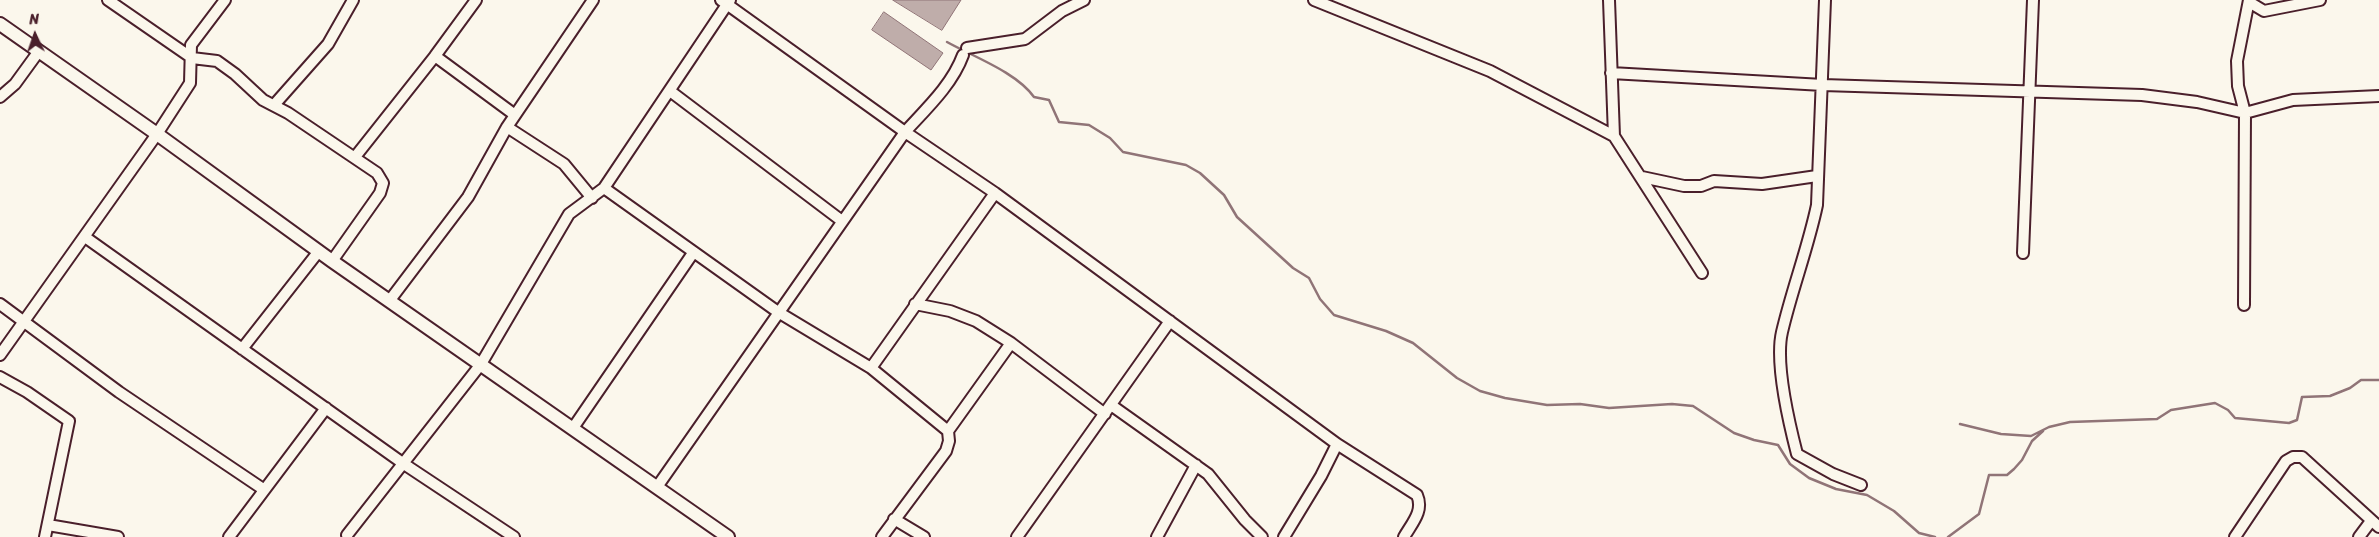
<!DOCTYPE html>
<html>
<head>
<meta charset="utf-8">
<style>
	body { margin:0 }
	#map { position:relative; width:2379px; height:537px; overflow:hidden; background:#fbf7ec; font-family:Sriracha,sans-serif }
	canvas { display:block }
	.north { position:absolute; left:10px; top:10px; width:50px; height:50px; -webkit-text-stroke:4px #fbf7ec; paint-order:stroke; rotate:357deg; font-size:14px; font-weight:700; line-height:20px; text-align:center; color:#4a1f2b }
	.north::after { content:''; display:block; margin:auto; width:18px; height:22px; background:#4a1f2b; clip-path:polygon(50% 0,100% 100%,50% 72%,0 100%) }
</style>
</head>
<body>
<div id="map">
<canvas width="2379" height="537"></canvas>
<div class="north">N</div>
</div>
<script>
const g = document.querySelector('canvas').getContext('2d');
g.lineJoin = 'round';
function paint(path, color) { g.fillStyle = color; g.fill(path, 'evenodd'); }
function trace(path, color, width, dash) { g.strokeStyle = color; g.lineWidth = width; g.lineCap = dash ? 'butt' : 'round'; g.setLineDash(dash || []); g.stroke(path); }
const water = new Path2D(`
	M893,0h68l-19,30z
	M884,12l59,41 -12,17 -59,-40z`);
paint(water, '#bfadaa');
trace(water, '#907477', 1);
trace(new Path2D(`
	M947,42c27,15 69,30 87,55l15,3 10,22 30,3 21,13 13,14 63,13 14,8 24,22 13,22 56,51 16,10 11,21 14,16 52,16 27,12 44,35 23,13 25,7 42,7 33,-1 29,4 63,-4 21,2 41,27 20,7 24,5 12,19 19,14 27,11 31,6 27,16 25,22 16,4
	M1960,424l41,10 30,2 18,-9 21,-5 87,-3 14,-9 44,-7 13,7 7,8 54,5 8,-3 5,-23 28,-1 20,-8 11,-8h18
	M1948,537l31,-23 10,-39h18l7,-6 8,-9 10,-19 11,-10`), '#907477', 2.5);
const minor = new Path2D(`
	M108,0l84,58 25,3 18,13 28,26 25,13 89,60 6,10 -3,10 -48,68
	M721,0l184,132 90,61 342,251 80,51c7,16 -5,28 -13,42
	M1314,0l176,71 124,65 88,137
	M1609,0l5,136
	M1825,0l-8,205c-9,43 -25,84 -35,127 -7,30 7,91 15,122l36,20 28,11
	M2249,2l15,9 56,-11
	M967,48l58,-9 37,-28 22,-11
	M435,56l80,59
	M1611,73l212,12 319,10 55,7 48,11 48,-13 86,-4
	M670,91l172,130
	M0,97l15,-13 24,-33
	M274,105l54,-61 25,-44
	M507,127l57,37 28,34
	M355,157l80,-101 41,-56
	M1642,177l42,9h17l13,-5 48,3 55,-8
	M604,188l174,124 93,56 77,63 1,10 -3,10 -64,86
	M85,237l319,227 110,73
	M2023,253l10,-253
	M390,300l78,-103 39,-70 86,-127
	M0,304l119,88 144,97
	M915,304l35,7 26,10 35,22 94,71
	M2244,305l1,-192 -7,-27 -1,-25 12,-61
	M242,349l77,-98
	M0,355l157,-221 33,-51 1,-38 34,-45
	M871,368l124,-175
	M0,377l27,15 42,29 -24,116
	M1111,405l97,69 37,46 17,17
	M573,428l120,-175
	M948,431l63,-88
	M657,487l248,-355c21,-23 47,-47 58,-77
	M894,519l30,18
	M48,525l70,12
	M347,535l134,-171 88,-150 35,-26 126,-188
	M229,537l97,-129
	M1017,537l153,-216
	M1157,537l39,-72
	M1284,537l37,-61 16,-32
	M2235,537l51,-76 7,-4h9l77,70
	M2359,537l12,-16`);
const tertiary = new Path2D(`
	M0,24l157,110 175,127 396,276`);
trace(minor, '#4a1f2b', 14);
trace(tertiary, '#4a1f2b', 16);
trace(minor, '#fbf7ec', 10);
trace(tertiary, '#fbf7ec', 12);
</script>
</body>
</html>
